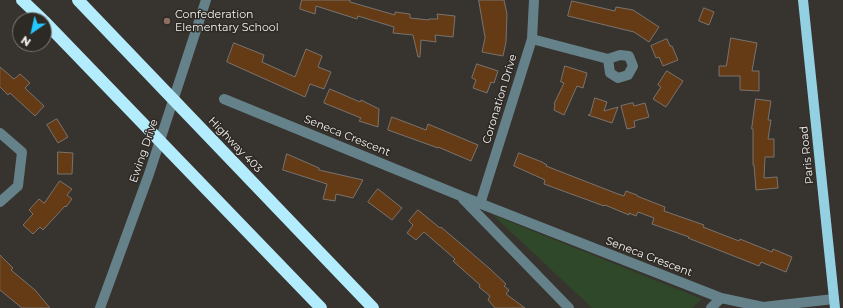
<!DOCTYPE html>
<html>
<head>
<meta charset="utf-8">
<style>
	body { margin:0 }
	#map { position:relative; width:843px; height:308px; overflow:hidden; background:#37332f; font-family:Montserrat,sans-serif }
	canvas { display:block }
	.north { position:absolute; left:12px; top:12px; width:40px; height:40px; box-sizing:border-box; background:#2d2925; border:1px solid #7c7975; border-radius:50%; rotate:214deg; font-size:11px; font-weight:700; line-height:16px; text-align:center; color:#f3f0ed }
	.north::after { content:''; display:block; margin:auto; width:14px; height:18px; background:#23c9fe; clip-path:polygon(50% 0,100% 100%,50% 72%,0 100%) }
</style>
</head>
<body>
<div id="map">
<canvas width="843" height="308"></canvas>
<div class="north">N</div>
</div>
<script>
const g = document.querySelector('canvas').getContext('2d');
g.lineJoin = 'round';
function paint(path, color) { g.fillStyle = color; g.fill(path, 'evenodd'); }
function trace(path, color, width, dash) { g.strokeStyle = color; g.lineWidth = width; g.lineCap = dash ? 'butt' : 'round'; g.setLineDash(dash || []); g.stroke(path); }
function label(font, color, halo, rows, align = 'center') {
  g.font = font + ' Montserrat,sans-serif'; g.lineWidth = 3; g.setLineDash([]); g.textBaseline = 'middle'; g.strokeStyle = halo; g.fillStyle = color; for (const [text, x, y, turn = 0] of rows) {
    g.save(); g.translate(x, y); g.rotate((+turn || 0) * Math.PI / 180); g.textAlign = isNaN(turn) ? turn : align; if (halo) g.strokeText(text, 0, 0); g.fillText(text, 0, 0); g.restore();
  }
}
paint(new Path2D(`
	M493,215l209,84 -10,9h-100z`), '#2f4829');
const building = new Path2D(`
	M302,0h48v2l45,13v-3l15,2v4l19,2v-1h9l-1,-5 18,2 -2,21 -18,-2 1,7 -15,-2 -1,17h-2l-5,-22 -20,-2 1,-6 -36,-11 -1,3 -41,-13 -1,8 -15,-5z
	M479,0h25l3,14 -1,28 -3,14 -21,-4 3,-14z
	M572,1l43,10 1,-4 17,3 26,17 -10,15 -15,-10 -66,-16z
	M704,8l10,4 -5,13 -10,-4z
	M731,38l26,5 -5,28h7v20l-19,-1v-14h-21v-10h7z
	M667,39l3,7h2l6,14 -15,6 -4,-9 -3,1 -5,-12z
	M234,43l30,12 -2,7 33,15 11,-28 16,7 -4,11 13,5 -7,17 -14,-5 -5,13 -78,-35z
	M477,64l21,7 -4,12 -3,-1 -4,11 -14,-5 3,-8 -4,-2z
	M565,66l22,7 -4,15 -6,-2 -13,29 -10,-5 1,-5 -1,-1 10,-21 -3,-1z
	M0,67l14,12 6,-5 10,9 -5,5 19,18 -9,10 -25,-23 -2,2 -8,-8z
	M667,71l16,10 -17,26 -13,-8 8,-12 -3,-2z
	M330,89l30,13 1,-2 18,9 -1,18 -19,-6 2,-3 -37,-15z
	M595,98l12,4 -3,9 14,-4 -6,16 -24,-8 2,-1z
	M756,99l15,2 -3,19h3l-3,19h6v18h-9l-1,21 13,-1 1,11 -22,2 -2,-25h-1v-36h-1z
	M633,103l1,3 11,-3 4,14 -15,4 1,6 -8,2 -6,-23z
	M392,117l34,13 2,-6 50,21 -7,16 -33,-14v1l-50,-18z
	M57,119l11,18 -10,6 -11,-18z
	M58,152l15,1 -1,21h-14z
	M519,153l23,9 5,3 -1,1 72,28 6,2 2,-5 11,4v1l28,11 -1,4 40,14 -1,2 36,14 1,-2 32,13 1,-3 19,8 -6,15 -25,-10 -2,4 -71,-28 1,-1 -37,-13 2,-6 -16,-6 -2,4 -7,-3v2l-24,-10 -1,1 -60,-22 1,-4 -31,-14z
	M287,154l32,14v2l44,10 -10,18 -17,-4 -1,7 -12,-2 4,-15 -44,-14z
	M60,181l12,8 -5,6 5,4 -6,8 -1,-1 -22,24 -3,-3 -7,7 -10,-9 10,-11 -4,-4 10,-11 5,4z
	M378,189l24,19 -10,12 -24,-18z
	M418,210l22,18 1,-1 48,41 17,16 -2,2 5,4 -3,4 19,14h-30l-7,-8 2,-4 -11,-9 1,-2 -27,-24 2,-2 -31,-27 -8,8 -9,-7 6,-8 -4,-4z
	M0,255l13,13 -2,2 24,20 15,18h-28l-22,-18z`);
paint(building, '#653b15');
trace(building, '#79736f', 1);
trace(new Path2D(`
	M532,39l76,20 12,-4 9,1 4,10 -5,9 -10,3 -8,-5 -2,-14
	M224,99l237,97 260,102 42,9 71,-8
	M0,133l22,19 -4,34 -18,16
	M463,199l106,109
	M480,204l52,-165 2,-39
	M100,308l49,-134 57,-174
	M711,308l10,-10`), '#65828a', 10);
trace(new Path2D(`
	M803,0l32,308`), '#93d0e1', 10);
trace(new Path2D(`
	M22,0l21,20
	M78,0l295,308
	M44,21l277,287`), '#b3ecfc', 12);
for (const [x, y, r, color] of [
	[167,21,4,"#8d6e63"]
]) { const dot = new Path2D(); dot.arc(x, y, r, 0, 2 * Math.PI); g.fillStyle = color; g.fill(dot); trace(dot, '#2d2925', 1.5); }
label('11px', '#f3f0ed', '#2d2925', [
	["Confederation",175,15],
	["Elementary School",175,28]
], 'left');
label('11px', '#f3f0ed', '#2d2925', [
	["Coronation Drive",500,99,-73],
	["Seneca Crescent",347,136,22],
	["Highway 403",235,145,46],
	["Ewing Drive",144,151,-71],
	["Paris Road",807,155,-96],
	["Seneca Crescent",649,257,21]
]);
</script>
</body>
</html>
